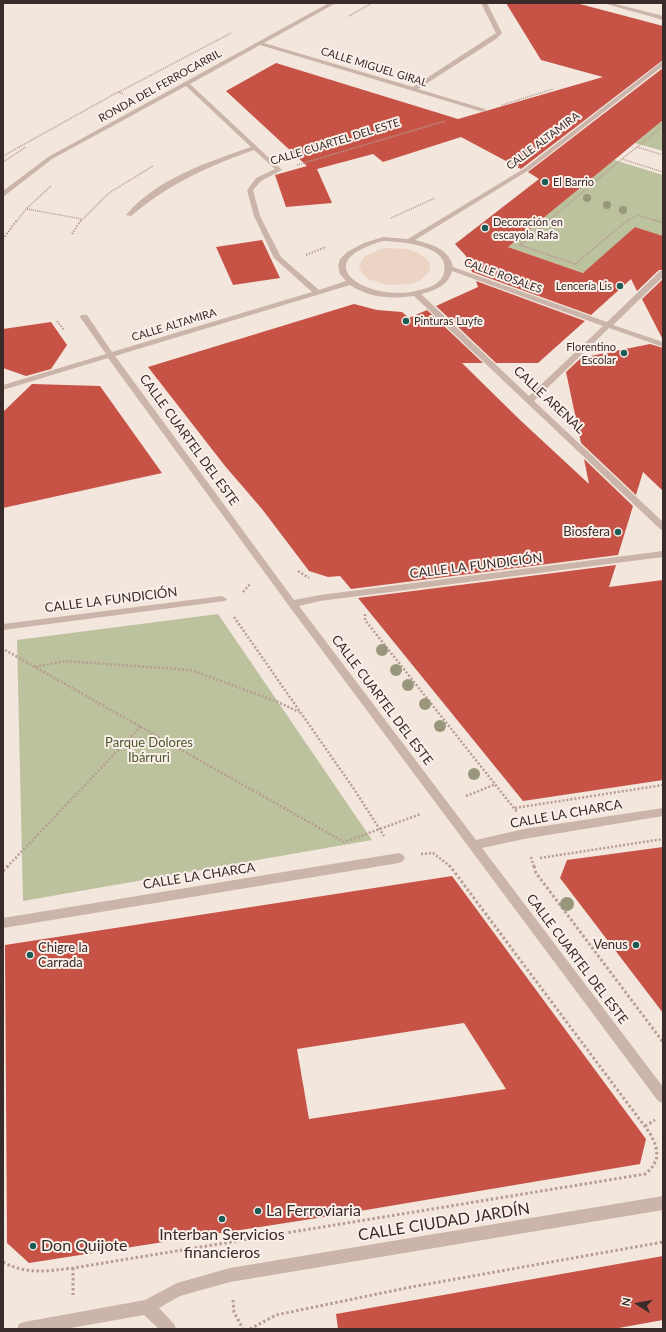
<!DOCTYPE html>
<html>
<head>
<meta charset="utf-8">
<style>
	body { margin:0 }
	#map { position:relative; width:666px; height:1332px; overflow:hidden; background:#f3e6dd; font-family:Lato,sans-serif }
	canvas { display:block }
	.frame { position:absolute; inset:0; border:4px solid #382b29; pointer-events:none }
	.north { position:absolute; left:618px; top:1284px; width:40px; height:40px; -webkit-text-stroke:3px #faf0ea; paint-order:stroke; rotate:281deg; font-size:11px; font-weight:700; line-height:16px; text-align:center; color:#382b29 }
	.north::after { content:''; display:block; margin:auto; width:14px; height:18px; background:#382b29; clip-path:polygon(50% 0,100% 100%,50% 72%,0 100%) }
</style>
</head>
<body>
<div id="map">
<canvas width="666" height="1332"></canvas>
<div class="frame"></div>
<div class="north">N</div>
</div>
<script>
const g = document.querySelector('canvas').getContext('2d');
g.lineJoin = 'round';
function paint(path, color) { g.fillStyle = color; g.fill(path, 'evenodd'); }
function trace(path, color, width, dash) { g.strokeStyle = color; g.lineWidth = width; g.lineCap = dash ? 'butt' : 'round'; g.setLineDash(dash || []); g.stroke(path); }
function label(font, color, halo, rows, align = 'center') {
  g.font = font + ' Lato,sans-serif'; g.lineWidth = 4; g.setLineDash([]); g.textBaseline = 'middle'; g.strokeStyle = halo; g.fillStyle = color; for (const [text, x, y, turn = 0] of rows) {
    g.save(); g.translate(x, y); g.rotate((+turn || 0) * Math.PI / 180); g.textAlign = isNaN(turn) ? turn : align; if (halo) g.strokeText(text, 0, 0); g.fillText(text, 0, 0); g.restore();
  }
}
paint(new Path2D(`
	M663,120v31l-28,-8z
	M614,160l49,15v61l-28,-9 -51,46 -76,-26z
	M218,614l154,226 -349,61 -6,-261z`), '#bbc29d');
paint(new Path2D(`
	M384,248l24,1 10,4 8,5 4,6v6l-10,11 -10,3 -22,1 -20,-6 -6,-6 -3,-6 2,-5 4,-6z`), '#ebd4c4');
paint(new Path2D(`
	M506,3h70l87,23v34l-142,109 -60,-32 -78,25 -10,-8 -56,15 15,34 -46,4 -11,-32 32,-9 -81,-75 50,-28 182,56 145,-42 -62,-17z
	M663,68v52l-155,127 75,26 52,-46 28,9v34h-4l-22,21 -6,-12 -40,36 -119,-43 -6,-16 -11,-12 84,-65 -11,-7z
	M262,240l18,38 -47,7 -17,-38z
	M663,279v61l-21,-41z
	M476,281l109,40 -47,42h-42l-60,-57 42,-19z
	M354,304l23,6 25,2 7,6 18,-8 56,53h-21l57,56 70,65 -5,-25 49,47 -15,49 -267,34 -11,-13 -12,1 -19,-6 -47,-62 -37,-43 -77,-99z
	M51,322l16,23 -16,24 -25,7 -23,-8v-39z
	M650,344l13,4v143l-20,-19 -7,23 -55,-52 -15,-71 15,-14z
	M32,384l68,2 62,87 -159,35v-96z
	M616,565l-7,22 54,-7v200l-140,21 -165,-203z
	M663,847v166l-103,-135 7,-18z
	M452,876l194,263 -6,25 -316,53 -295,46 -22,-20 -2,-298zM464,1023l42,66 -197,30 -12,-70z
	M663,1256v64l-50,9h-275l-2,-15z`), '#c75347');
trace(new Path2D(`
	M349,16l23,-13
	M119,92l112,-59
	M502,105l51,-16
	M637,147l26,-21
	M663,155l-26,-8 -15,12 41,13
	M3,156l115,-64 6,2
	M3,162l23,-15
	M297,165l148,-44
	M27,209l55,10
	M391,218l44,-20
	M17,221l9,-12 25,-23
	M81,221l28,-28 44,-27
	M548,221l74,-62
	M627,221l11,-6 19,6`), '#b79d93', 1.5, [1, 1]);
trace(new Path2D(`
	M550,220l-30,25 55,19 53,-44
	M654,220l9,3
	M72,234l9,-14
	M3,239l14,-19
	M306,255l20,-8
	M57,321l7,9`), '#b79d93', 2, [1.5, 1.5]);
trace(new Path2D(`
	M298,571l11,7
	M243,592l7,-8
	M365,614v6l152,192
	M234,617l120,172 30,47
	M5,650l339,192 77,-28
	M35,667l30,-6 126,9 87,32 21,10
	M466,796l30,-12
	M515,808l148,-23
	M421,854l12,-1 18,14
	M531,857l3,10
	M540,858l123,-19
	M7,867l134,-141`), '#b79d93', 2.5, [2, 2]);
trace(new Path2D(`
	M534,866l2,7 127,169
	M3,871l5,-5
	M645,1126l10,-6
	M3,1262c24,13 44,9 70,6l572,-94c16,-12 14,-26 4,-42l-199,-266
	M73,1268v27
	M233,1300l1,12 9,17
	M250,1329l26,-14 135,-28 252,-45`), '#b79d93', 3, [2.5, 2.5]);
paint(new Path2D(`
	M329,3h7l-72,40 149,44 83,-54 -15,-30h6l15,30 -6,6 -78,50 67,20 1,1 -3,2 -223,-67 -70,39 92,86 -21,11 -8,9 7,26 21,41 38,33 27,-9 -6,-7 -2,-8 2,-7 7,-7 17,-9 19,-6 25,2 117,-71 138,-107v5l-134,104 -114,70c15,4 35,9 38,27l154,55 53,-51h3v6l-50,48 50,17v5l-54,-19 -75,73 129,121v8l-3,-1 -246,-233c-22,3 -45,2 -64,-11l-235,71 179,244 26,-5 343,-44v6l-343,44 -21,5 177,234 48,-11 139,-21v8l-139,23 -42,9 181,239v16l-5,-2 -369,-495 -181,-248 -105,32v-5l103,-31 -26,-37 1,-2h6l25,37 200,-60 -38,-34 -20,-42 -7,-26 9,-12 19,-9 -21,-19c-45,16 -86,34 -123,66l-5,-1c30,-36 82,-53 125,-68l-65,-61 -134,73 -49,38v-6l45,-34zM383,241c20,1 68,4 61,32 -2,10 -15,15 -24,17 -50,14 -117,-27 -37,-49zM452,271l151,55 -74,70 -108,-102c13,-3 28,-9 31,-23z
	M603,3h9l51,13v4z
	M222,596l5,3 -2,2 -222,29v-6z
	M399,853l4,2 2,3 -2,3 -4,2 -396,65v-10z
	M663,1196v14l-433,72 -50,14 -21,12 15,16 2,5h-17l-15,-14 -79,14h-48l2,-5 5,-2 121,-22 32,-17 53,-15z`), '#cbb4a9');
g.fillStyle = '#98977c';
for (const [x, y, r] of [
	[587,198,4],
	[607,205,4],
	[623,210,4],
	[382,650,6],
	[396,670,6],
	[408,685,6],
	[425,704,6],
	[440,726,6],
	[474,774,6],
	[567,904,7]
]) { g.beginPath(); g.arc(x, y, r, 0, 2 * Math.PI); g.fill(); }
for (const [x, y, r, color] of [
	[545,182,4,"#1e5a56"],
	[485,228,4,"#1e5a56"],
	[620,286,4,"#1e5a56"],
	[406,321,4,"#1e5a56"],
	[624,353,4,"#1e5a56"],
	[618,532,4,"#1e5a56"],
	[636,945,4,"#1e5a56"],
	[30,955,4,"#1e5a56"],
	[258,1211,4,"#1e5a56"],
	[222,1219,4,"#1e5a56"],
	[33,1246,4,"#1e5a56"]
]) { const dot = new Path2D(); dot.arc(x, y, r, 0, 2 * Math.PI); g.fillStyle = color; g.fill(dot); trace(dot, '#faf0ea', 1.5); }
label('11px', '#382b29', '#faf0ea', [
	["CALLE MIGUEL GIRAL",374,67,17],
	["RONDA DEL FERROCARRIL",160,86,-29],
	["CALLE ALTAMIRA",543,141,-37],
	["CALLE CUARTEL DEL ESTE",335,142,-17],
	["CALLE ROSALES",503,276,20],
	["CALLE ALTAMIRA",174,325,-17]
]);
label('11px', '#382b29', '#faf0ea', [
	["El Barrio",553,182],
	["Decoración en",493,222],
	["escayola Rafa",493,235],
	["Lencería Lis",612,286,"right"],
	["Pinturas Luyfe",414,321],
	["Florentino",616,347,"right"],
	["Escolar",616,360,"right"]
], 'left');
label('13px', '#382b29', '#faf0ea', [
	["CALLE ARENAL",549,400,43],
	["CALLE CUARTEL DEL ESTE",189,440,54],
	["CALLE LA FUNDICIÓN",476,566,-7],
	["CALLE LA FUNDICIÓN",111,600,-7],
	["CALLE CUARTEL DEL ESTE",382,700,53],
	["CALLE LA CHARCA",566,814,-10],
	["CALLE LA CHARCA",199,876,-9],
	["CALLE CUARTEL DEL ESTE",577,959,53]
]);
label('13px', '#382b29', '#faf0ea', [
	["Biosfera",610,532],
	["Venus",628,945],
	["Chigre la",38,948,"left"],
	["Carrada",38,963,"left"]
], 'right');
label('13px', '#4d572c', '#faf0ea', [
	["Parque Dolores",149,743],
	["Ibárruri",149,758]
]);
label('16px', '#382b29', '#faf0ea', [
	["La Ferroviaria",266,1211],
	["Interban Servicios",222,1235,"center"],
	["financieros",222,1253,"center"],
	["Don Quijote",41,1246]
], 'left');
label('16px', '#382b29', '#faf0ea', [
	["CALLE CIUDAD JARDÍN",444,1222,-9]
]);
</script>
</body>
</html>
